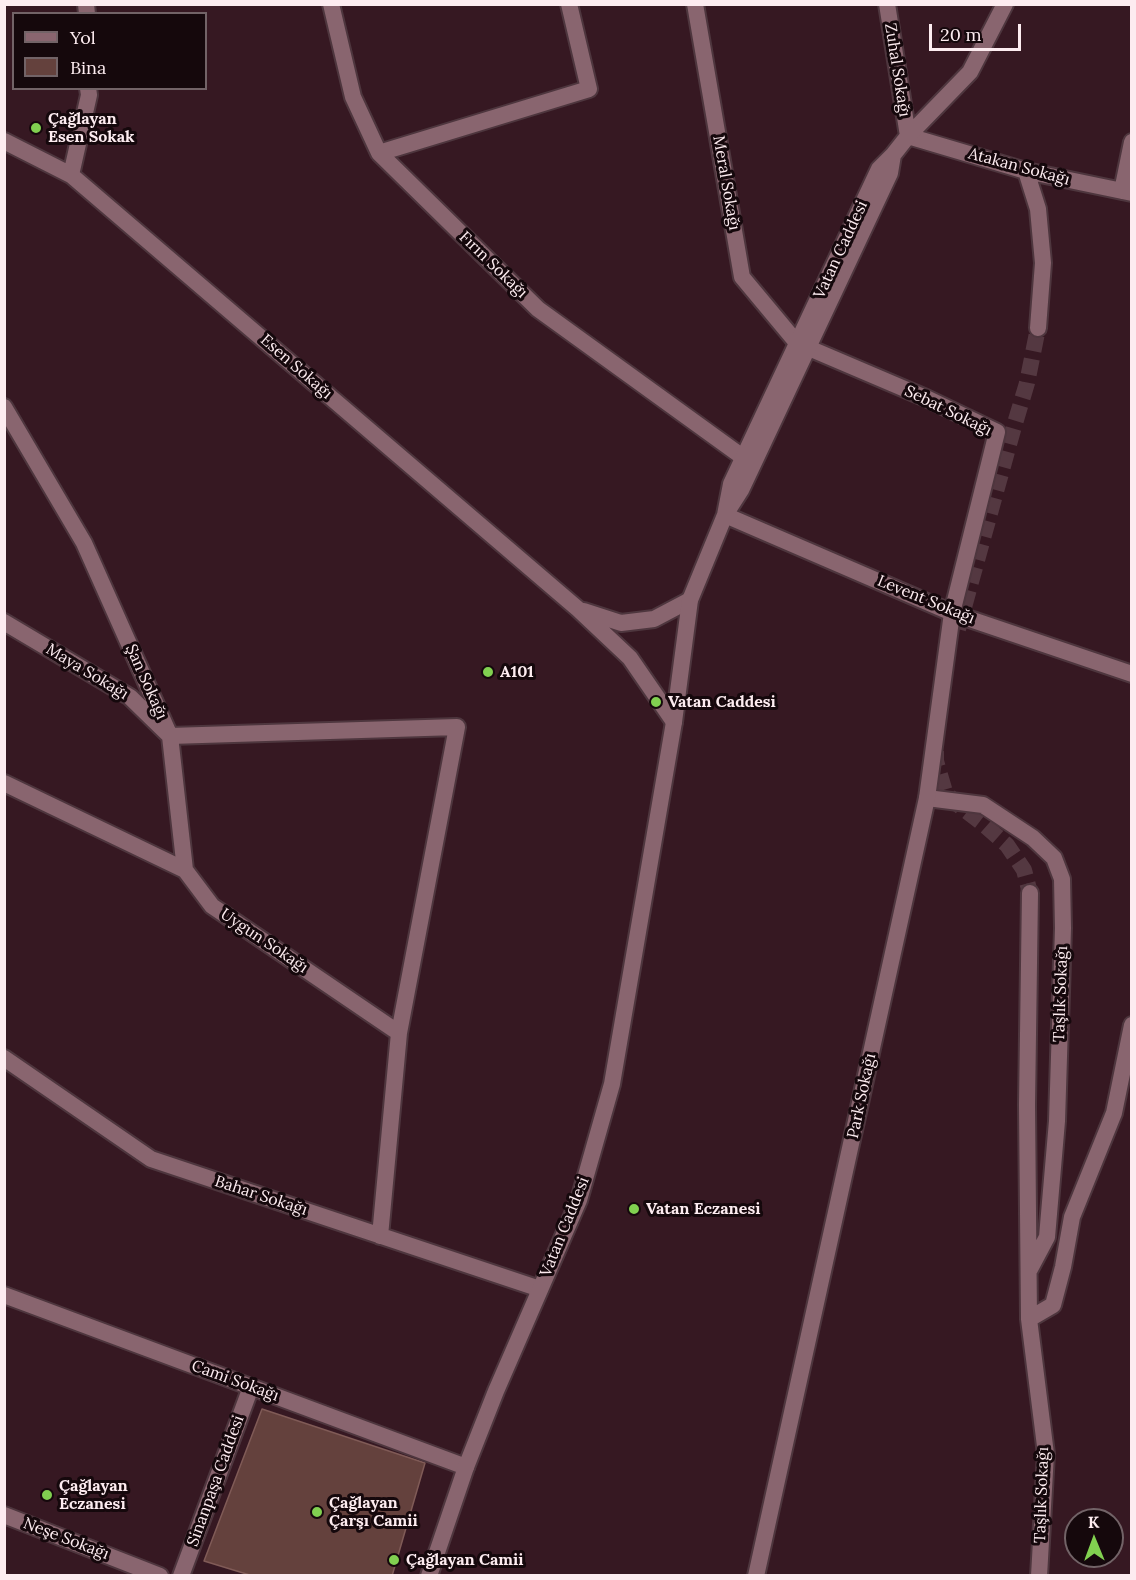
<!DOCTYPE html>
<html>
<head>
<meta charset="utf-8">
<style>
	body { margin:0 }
	#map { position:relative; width:1136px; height:1580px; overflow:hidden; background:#361822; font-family:Lora,serif }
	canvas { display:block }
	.frame { position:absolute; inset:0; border:6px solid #fdecf0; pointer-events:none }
	.legend { position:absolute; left:12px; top:12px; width:195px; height:78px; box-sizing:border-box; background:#15080c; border:2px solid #726367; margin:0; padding:8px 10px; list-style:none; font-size:18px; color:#fdecf0 }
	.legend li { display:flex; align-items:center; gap:12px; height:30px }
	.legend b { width:30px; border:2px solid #726367 }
	.north { position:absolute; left:1064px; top:1508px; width:60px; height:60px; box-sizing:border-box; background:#15080c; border:2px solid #726367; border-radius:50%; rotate:359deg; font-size:16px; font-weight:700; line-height:24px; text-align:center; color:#fdecf0 }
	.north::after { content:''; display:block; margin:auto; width:21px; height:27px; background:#81d050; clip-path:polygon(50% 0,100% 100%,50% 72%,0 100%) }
	.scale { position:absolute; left:929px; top:24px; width:92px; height:27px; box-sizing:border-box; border:3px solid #fdecf0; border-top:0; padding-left:8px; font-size:18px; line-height:21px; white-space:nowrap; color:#fdecf0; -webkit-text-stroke:4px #15080c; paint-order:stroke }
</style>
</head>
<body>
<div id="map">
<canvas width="1136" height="1580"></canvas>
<div class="frame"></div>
<ul class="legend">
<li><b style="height:8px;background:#89656f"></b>Yol</li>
<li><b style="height:16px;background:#64413d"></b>Bina</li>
</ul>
<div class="north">K</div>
<div class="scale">20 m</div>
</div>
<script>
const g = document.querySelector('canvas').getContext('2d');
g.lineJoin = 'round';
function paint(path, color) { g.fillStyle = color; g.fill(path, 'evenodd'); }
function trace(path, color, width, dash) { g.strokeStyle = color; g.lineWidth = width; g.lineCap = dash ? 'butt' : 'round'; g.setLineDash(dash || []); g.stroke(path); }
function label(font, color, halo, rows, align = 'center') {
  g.font = font + ' Lora,serif'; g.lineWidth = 6; g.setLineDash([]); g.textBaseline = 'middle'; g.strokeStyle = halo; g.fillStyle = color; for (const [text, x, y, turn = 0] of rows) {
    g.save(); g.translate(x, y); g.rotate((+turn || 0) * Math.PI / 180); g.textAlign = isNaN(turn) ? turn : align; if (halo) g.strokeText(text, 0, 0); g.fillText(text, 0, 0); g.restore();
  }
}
const building = new Path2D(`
	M262,1409l163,54 -33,113h-139l-49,-15z`);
paint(building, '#64413d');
trace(building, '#805b57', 1.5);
trace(new Path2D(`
	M958,629l55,-199 14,-47 11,-55
	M936,751v10l9,31 12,12 25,19 25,22 17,25 6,23`), '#543841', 16, [16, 8]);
const minor = new Path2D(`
	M86,4l1,10
	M331,4l22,93 26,56 159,156 206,149
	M695,4l47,273 55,66 129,55 71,34 -45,181 180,61
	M908,136l118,35 106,22
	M4,141l67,34 507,434 52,49 44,64
	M379,153l210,-64 -20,-85
	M1026,171l12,38 5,54 -5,65
	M71,175l18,-80 -1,-7
	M1122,191l10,-49
	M4,407l80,136 86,193 287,-9 -58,306 -19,203
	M584,611l37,12 33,-4 36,-19
	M4,622l126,75 40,39 15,134
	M4,783l181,87 27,36 187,127
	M927,798l56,7 50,33 21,20 8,21 1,49 -6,193 -10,116 -17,32
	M1030,893l-3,212 2,214 17,135 -7,122
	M4,1058l147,101 389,130
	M4,1295l462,172
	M1029,1319l24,-14 10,-38 9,-50 42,-104 18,-88
	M4,1515l156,61`);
const tertiary = new Path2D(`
	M887,4l21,132
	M893,155l15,-19 62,-64 35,-68
	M725,515l227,98 -25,185 -171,778
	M181,1576l70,-189
	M429,1576l37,-109 30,-76 83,-191 33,-116 62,-362 16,-122 35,-85 16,-25 149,-317 3,-18 -14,14 -148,315 -6,31`);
trace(minor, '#4e363e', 20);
trace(tertiary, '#4e363e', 20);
trace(minor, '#89656f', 16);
trace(tertiary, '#89656f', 16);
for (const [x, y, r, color] of [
	[36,128,6,"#81d050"],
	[488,672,6,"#81d050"],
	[656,702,6,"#81d050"],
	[634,1209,6,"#81d050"],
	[47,1495,6,"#81d050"],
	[317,1512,6,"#81d050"],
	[394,1560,6,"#81d050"]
]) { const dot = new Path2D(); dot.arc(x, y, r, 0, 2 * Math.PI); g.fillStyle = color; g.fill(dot); trace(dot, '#15080c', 2); }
label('16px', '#fdecf0', '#15080c', [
	["Zuhal Sokağı",897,70,81],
	["Atakan Sokağı",1019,167,15],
	["Meral Sokağı",726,183,80],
	["Vatan Caddesi",841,250,-65],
	["Fırın Sokağı",493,265,44],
	["Esen Sokağı",296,367,41],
	["Sebat Sokağı",948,411,26],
	["Levent Sokağı",926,600,22],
	["Maya Sokağı",87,672,31],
	["Şan Sokağı",146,682,66],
	["Uygun Sokağı",264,941,34],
	["Taşlık Sokağı",1061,994,-88],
	["Park Sokağı",862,1096,-78],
	["Bahar Sokağı",261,1196,18],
	["Vatan Caddesi",565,1227,-68],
	["Cami Sokağı",235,1381,20],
	["Sinanpaşa Caddesi",216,1481,-70],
	["Taşlık Sokağı",1042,1495,-88],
	["Neşe Sokağı",66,1539,21]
]);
label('bold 16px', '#fdecf0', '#15080c', [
	["Çağlayan",48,119],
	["Esen Sokak",48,137],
	["A101",500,672],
	["Vatan Caddesi",668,702],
	["Vatan Eczanesi",646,1209],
	["Çağlayan",59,1486],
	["Eczanesi",59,1504],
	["Çağlayan",329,1503],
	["Çarşı Camii",329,1521],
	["Çağlayan Camii",406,1560]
], 'left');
</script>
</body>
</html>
